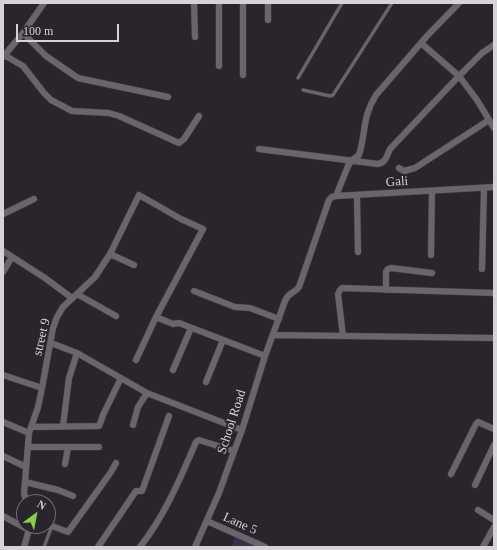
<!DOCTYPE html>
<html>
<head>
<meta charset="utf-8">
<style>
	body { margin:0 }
	#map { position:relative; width:497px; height:550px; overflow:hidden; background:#2a252c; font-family:Georgia,serif }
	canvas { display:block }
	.frame { position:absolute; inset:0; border:4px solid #d6d3d8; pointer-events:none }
	.north { position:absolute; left:16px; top:494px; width:40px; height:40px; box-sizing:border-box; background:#2a252c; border:1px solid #6f6b71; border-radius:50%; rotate:32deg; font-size:11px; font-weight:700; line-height:16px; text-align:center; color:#d6d3d8 }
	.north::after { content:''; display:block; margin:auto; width:14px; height:18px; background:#87cf4b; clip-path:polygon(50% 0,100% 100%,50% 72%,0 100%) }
	.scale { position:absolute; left:16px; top:24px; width:103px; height:18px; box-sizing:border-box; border:2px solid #d6d3d8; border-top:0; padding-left:5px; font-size:12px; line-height:14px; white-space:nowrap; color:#d6d3d8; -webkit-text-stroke:3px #2a252c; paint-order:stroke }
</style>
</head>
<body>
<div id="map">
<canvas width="497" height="550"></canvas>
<div class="frame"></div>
<div class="north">N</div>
<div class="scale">100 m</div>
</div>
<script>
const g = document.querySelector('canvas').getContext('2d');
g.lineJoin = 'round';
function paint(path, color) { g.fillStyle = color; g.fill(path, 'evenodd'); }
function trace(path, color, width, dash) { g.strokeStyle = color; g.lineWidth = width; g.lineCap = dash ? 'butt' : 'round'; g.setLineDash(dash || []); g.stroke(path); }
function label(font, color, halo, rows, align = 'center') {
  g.font = font + ' Georgia,serif'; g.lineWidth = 4; g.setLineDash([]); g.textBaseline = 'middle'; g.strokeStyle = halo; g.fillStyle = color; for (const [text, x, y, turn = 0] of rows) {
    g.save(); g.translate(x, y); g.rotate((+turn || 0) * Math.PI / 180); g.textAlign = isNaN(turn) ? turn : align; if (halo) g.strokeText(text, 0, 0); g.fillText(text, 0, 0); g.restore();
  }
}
paint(new Path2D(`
	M237,532l28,11 -1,4h-33z`), '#402a4b');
const lane = new Path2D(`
	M298,78l44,-75
	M303,90l27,6 3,-1 59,-92
	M44,547l8,-21 -4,-4`);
const street = new Path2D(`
	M194,3l1,34
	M243,3v72
	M268,3v17
	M23,33l23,23 32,22 90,19
	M421,43l38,33 18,24 17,28
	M4,55l19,11 21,27 7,7 21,11 37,2 10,3 60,27 5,-4 15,-23
	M3,57l20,-24 21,-30
	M219,66v-63
	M259,149l119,15c8,-1 9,-9 12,-15l69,-73 23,-23 12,-8
	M399,168l5,3 11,-3 74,-48
	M357,195l1,57
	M336,196l12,-30 4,-6 7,-5c7,-22 3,-38 17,-60l51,-59 32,-33
	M3,214l31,-15
	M3,251l42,27 27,20
	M110,254l24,11
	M431,255l1,-64
	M482,269l2,-81
	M3,272l9,-15
	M386,290v-18l2,-3 3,-1 41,5
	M194,291l41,16 15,1 29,11
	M77,294l39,22
	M273,335l221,3
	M343,336l-5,-42 2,-4 2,-2 152,5
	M51,343l26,10 70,40 95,37
	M136,360l20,-43
	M173,370l18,-42
	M3,375l39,13
	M206,382l17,-42
	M3,422l26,11
	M133,425l5,-18 9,-14
	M63,426l6,-48 8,-25
	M31,427l68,-1 1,-2 3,-9 18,-37
	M28,447h71
	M3,456l23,11
	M65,464l3,-16
	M451,474l25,-50 2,-2 16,7
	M25,482l33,8 15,6
	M475,485l19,-40
	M27,502l-3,-8 5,-61 9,-26 4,-19 11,-60 4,-11 6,-10 32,-30 15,-23 29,-59 42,24 22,10 -47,88 17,7 6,-1 86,33
	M478,510l16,10
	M3,516l26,14
	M207,521l58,26
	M52,526l16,6 43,-60 5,-9
	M24,547l6,-21
	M98,547l38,-56h6l27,-75
	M140,547c25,-32 40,-68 56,-105l3,-2 3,1 32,10
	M195,547l24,-54 10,-28 13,-35 23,-74 20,-55c4,-10 9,-7 14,-14l30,-87 3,-3 4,-1 158,-9
	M483,547l11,-20`);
trace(lane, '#454147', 4);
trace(street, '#454147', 7);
trace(lane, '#6a656d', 3);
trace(street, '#6a656d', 6);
label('13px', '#d6d3d8', '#2a252c', [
	["Gali",397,182,-4],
	["street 9",42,337,-77],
	["School Road",232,422,-72],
	["Lane 5",240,524,24]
]);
</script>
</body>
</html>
